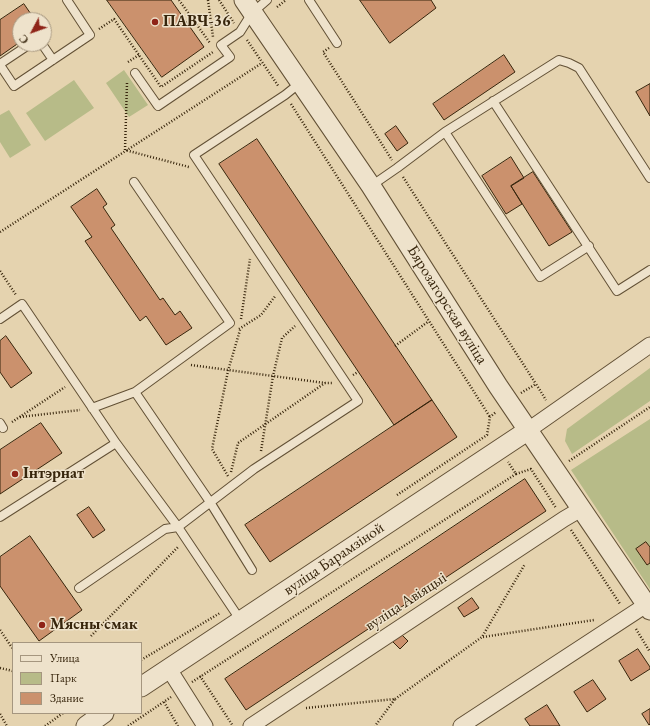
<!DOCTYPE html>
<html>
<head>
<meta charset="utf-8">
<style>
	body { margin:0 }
	#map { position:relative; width:650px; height:726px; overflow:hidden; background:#e5d3af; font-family:"EB Garamond",serif }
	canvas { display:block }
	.legend { position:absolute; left:12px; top:642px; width:130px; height:72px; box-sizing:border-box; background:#eee2cb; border:1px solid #a5967f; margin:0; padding:5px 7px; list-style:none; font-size:12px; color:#37250c }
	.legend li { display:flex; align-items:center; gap:8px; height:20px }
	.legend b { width:20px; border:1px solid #a5967f }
	.north { position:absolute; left:12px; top:12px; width:40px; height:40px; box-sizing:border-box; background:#eee2cb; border:1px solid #a5967f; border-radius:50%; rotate:229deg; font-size:11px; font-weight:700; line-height:16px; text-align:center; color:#37250c }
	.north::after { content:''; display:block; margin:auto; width:14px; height:18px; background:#8f2418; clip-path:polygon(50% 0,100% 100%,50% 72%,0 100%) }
</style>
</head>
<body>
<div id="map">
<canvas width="650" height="726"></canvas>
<ul class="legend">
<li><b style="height:5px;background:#eee2cb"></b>Улица</li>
<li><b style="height:11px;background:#b7bb88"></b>Парк</li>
<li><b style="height:11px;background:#cb916d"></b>Здание</li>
</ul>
<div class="north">С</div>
</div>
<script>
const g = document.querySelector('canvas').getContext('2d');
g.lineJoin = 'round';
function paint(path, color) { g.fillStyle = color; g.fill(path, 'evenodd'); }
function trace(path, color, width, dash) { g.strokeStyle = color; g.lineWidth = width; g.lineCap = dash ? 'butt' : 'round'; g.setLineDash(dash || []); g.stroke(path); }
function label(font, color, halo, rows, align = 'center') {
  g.font = font + ' "EB Garamond",serif'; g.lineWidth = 3; g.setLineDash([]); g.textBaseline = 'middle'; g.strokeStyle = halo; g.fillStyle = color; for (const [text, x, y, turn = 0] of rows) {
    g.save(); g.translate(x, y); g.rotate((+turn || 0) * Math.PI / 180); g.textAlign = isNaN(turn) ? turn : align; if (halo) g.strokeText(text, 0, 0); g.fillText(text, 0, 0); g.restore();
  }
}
paint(new Path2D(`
	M124,70l24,35 -19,12 -23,-34z
	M74,80l20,28 -49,33 -19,-28z
	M9,110l22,35 -21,13 -10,-16v-27z
	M650,368v33l-78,53 -7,-13 2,-12z
	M650,419v170l-79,-119z`), '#b7bb88');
const building = new Path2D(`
	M107,0h64l33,47 -42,30z
	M360,0h71l5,8 -46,35z
	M24,4l11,16h-15v22l-20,14v-36z
	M504,55l11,17 -71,48 -11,-16z
	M650,84v32l-14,-24z
	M396,126l12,17 -11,8 -12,-17z
	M257,139l175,261 -38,25 -175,-261z
	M511,157l13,21 -13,8 11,18 -16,10 -24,-38z
	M533,172l39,60 -23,14 -38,-60z
	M97,189l10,15 -4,3 12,18 -4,3 49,72 3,-2 12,17 5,-4 12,17 -26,17 -20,-29 -6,5 -55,-80 7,-4 -21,-30z
	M6,336l26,37 -21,15 -11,-16v-31z
	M432,400l25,37 -187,125 -25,-37z
	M41,423l21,30 -62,41v-44z
	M525,479l21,32 -300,199 -21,-31z
	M89,507l16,23 -12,8 -16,-23z
	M30,536l52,74 -43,31 -39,-55v-29z
	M646,542l4,5v16l-3,2 -11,-16z
	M472,598l7,10 -15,9 -6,-9z
	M401,634l7,7 -8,8 -7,-7z
	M638,649l12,18v2l-19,12 -12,-20z
	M593,680l13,19 -19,13 -13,-20z
	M547,705l13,21h-30l-5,-7z
	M650,709v15l-1,1 -7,-11z`);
paint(building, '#cb916d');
trace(building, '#37250c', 1);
const service = new Path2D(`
	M309,0l28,43
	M42,44l11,16
	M0,64l30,-20
	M0,65l14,21 76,-51 -23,-35
	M135,73l23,33 72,-49 -9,-12 19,-13 12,-19 15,-13
	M493,101l124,190 33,-21
	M445,132l95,145 49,-31
	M371,186l26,-18 48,-36 114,-72 10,3 10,5 71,110
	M0,319l22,-15 94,139
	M135,392l75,110 42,68
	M92,408l43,-16 95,-69 -96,-141
	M0,423l3,5
	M0,517l116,-74 62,84 63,94
	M79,588l86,-59 13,-2 76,-58 104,-68 -164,-246 91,-60 15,-12`);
const minor = new Path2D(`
	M527,431l123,-86
	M169,669l36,57
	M251,726l313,-207 17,-10
	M461,726l185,-121`);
const tertiary = new Path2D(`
	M244,0l127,186 127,200 152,224
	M141,687l386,-256
	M86,726l18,-13`);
trace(service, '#625035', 10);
trace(minor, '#625035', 17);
trace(tertiary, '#625035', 21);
trace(new Path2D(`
	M179,0l31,43
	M208,0l5,37
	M219,0l15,23
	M277,7l9,-7
	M99,29l15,-10 47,68 52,-35
	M247,40l32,47
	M329,48l-6,4 69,108
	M128,62l11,-7
	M127,83l-2,67 64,17
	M291,104l199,313
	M403,177l133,207
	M0,232l262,-169
	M0,271l16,24
	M241,319l9,-60
	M239,329l22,-14 15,-20
	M395,346l34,-25
	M191,365l134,18h7
	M353,375l5,-3
	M521,393l15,-9 10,16
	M20,417l60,-7
	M12,422l53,-35
	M261,451l12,-75 9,-38 13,-12
	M569,461l81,-54
	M231,472l7,-29 87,-60
	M516,474l15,-5 25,39
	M228,476l-16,-27 16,-78 12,-41
	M397,495l90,-60 3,-18 6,-5
	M571,530l49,74
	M636,629l14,23
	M0,630l13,19
	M91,636l88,-90
	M483,637l111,-17
	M141,660l79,-47
	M0,668l13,3
	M200,676l33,50
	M192,682l324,-208 -8,-12
	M395,699l87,-62 43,-73
	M164,702l14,24
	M306,708l89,-9 -20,27
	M0,714l7,12
	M45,726l18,-13
	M128,726l43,-29`), '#37250c', 2.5, [1, 2]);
trace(service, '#eee2cb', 8);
trace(minor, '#eee2cb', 15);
trace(tertiary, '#eee2cb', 19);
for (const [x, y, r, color] of [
	[155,22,4,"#8f2418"],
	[15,474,4,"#8f2418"],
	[42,625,4,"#8f2418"]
]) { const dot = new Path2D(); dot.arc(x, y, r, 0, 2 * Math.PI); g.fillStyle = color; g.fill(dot); trace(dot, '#eee2cb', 1.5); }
label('bold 16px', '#37250c', '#eee2cb', [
	["ПАВЧ-36",163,22],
	["Інтэрнат",23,474],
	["Мясны смак",50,625]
], 'left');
label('16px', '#37250c', '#eee2cb', [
	["Бярозагорская вуліца",447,305,58],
	["вуліца Барамзіной",334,559,-34],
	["вуліца Авіяцыі",406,602,-33]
]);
</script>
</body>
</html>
